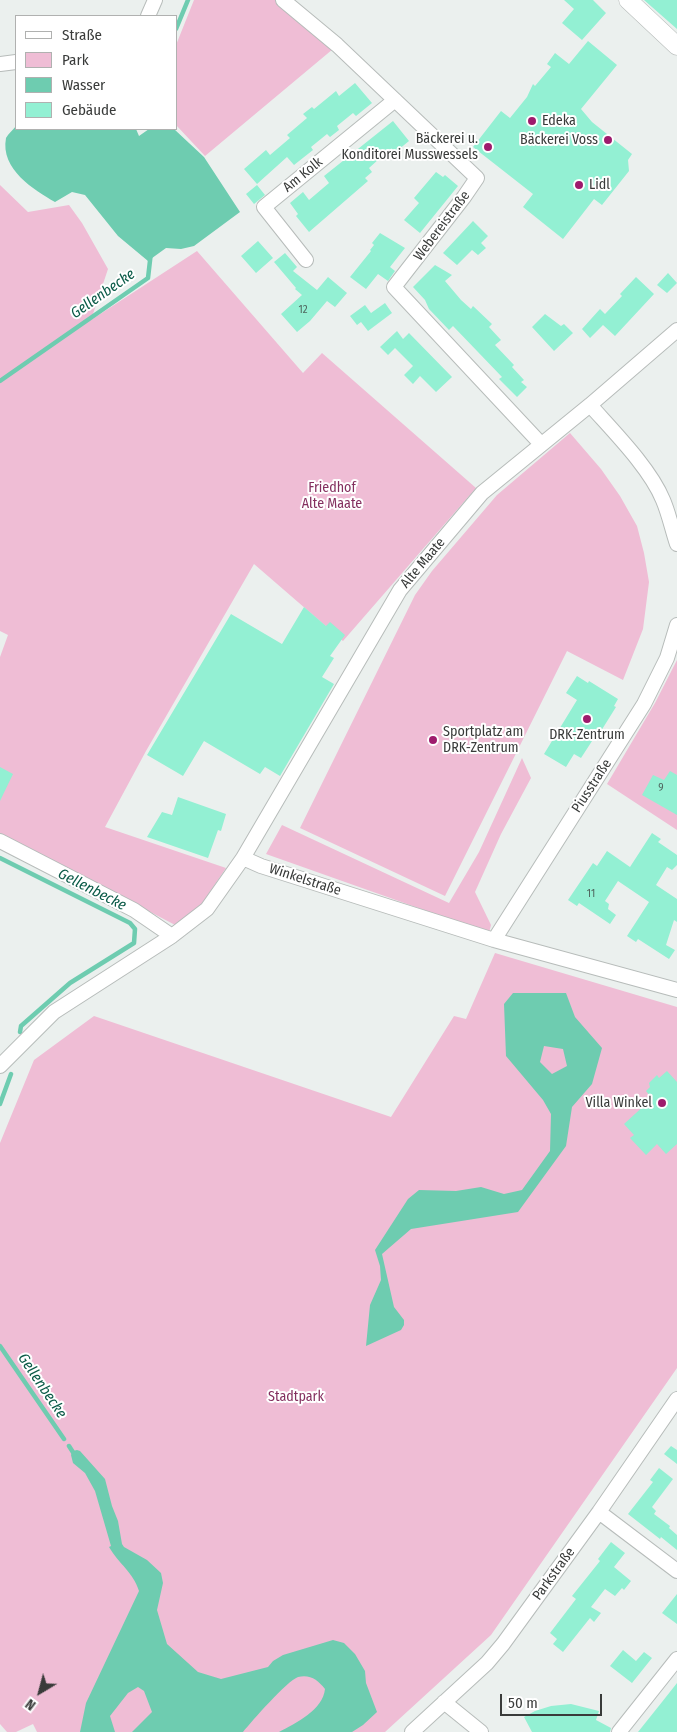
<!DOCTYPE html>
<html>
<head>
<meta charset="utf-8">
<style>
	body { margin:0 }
	#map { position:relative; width:677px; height:1732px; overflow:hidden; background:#ebf0ee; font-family:"Fira Sans Condensed",sans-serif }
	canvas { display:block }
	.legend { position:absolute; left:15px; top:15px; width:162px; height:115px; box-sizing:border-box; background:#fff; border:1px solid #b0b1b0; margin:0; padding:6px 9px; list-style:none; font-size:15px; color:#393b3a }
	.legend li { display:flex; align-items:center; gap:10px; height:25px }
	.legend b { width:25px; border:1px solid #b0b1b0 }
	.north { position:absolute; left:15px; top:1667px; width:50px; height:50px; -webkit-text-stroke:4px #fff; paint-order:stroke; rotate:217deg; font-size:14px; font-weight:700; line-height:20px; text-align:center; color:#393b3a }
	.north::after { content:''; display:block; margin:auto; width:18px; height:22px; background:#393b3a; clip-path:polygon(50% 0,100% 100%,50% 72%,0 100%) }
	.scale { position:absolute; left:500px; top:1694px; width:102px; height:22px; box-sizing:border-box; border:2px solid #393b3a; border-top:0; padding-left:6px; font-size:15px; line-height:18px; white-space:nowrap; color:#393b3a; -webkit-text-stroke:4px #fff; paint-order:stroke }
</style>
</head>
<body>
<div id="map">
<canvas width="677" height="1732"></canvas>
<ul class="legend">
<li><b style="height:6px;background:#fff"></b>Straße</li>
<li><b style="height:14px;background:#efbdd5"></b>Park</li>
<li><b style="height:14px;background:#6eccb0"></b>Wasser</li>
<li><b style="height:14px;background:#93f0d3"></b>Gebäude</li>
</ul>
<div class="north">N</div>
<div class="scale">50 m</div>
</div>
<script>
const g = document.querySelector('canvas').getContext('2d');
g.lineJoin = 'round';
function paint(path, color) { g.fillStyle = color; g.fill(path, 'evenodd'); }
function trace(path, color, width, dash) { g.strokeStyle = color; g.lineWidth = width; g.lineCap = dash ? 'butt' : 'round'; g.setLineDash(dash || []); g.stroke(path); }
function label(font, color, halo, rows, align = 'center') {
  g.font = font + ' "Fira Sans Condensed",sans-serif'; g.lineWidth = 4; g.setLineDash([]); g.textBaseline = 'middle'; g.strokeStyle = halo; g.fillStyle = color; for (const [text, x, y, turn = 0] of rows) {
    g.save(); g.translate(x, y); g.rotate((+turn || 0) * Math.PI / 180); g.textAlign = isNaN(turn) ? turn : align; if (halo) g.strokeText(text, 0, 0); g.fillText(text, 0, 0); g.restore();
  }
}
paint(new Path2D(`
	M194,0h82l57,49 -128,107 -29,-31v-80z
	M0,185l28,27 41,-7 13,18 26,46 -17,51 106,-69 106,122 19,-20 154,135 -133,153 -89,-77 -108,187 -41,76 121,41 -27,40 -22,18 -177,-93v-176l8,-22 -8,-4z
	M570,433l31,36 19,27 17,30 7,27 5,29 -6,47 -20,51 -56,-29 -122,245 -145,-68 115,-233 17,-24 65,-76z
	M677,660v170l-70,-46 48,-81z
	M522,758l9,20 -30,56 -26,58 16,33 -2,8 -223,-79 16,-29 167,78 30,-51z
	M495,953l182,54v361l-186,267 -106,97h-348l-4,-8 -17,8h-9l-7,-8v-581l34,-83 60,-44 297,101 63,-101 12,3z`), '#efbdd5');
paint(new Path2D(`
	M16,126v3h120l3,7 10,-7h25l30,28 36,55 -46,34 -13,3 -15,-1 -18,13 -30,-25 -33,-41 -13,-3 -17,10c-21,-12 -55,-33 -49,-64 2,-4 7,-8 10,-12z
	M513,993h53l9,24 27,31 -10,36 -20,23 -6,39 -48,66 -107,17 -29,25 12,53 10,13v5l-3,5 -35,16 4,-41 11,-25 -1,-14 -5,-16 33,-51 11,-9 37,1 25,-4 23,7 18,-4 28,-39 1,-37 -8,-14 -37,-44 -2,-52zM544,1046l19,3 4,17 -15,8 -12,-12z
	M77,1450l3,1 25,28 7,27 6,15 4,23 2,3 23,13 14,13 2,10 -6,27 10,34 31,28 23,7 47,-12 5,-6 10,-6 50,-15 11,3 11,11 10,17 1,12 11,29 -14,13 -11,7h-73c17,-9 44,-22 46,-43 -7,-9 -15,-15 -27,-12 -11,4 -46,44 -55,55h-111l20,-20 -8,-21 -6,-4 -10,6 -18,23 5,16h-35l6,-29 53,-112c-6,-19 -20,-27 -30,-44l2,-1 -16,-55 -10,-18 -12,-10 -2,-8 2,-4z`), '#6eccb0');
trace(new Path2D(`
	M176,29l12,-29
	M0,381l148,-103 3,-26
	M0,858l130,65 5,6 -1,14 -64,40 -49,43 -1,6
	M0,1104l11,-30
	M0,1346l64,93
	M69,1446l7,11`), '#6eccb0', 4.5);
paint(new Path2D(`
	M564,0h29l13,13 -24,27 -20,-17 12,-14z
	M644,0h33v29z
	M588,41l29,24 -36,44 11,13 40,32 -4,6 1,11 -27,34 -8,-6 -31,40 -40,-32 10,-13 -60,-47 28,-36 9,7 17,-21 6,-13 2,2 16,-19 -4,-3 8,-11 14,11z
	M355,83l17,20 -16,13 -3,-3 -16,13 2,4 -9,7 -3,-3 -16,13 2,3 -19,15 -7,-8 -30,27 -13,-15 22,-19 4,5 20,-17 -3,-3 20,-17 -4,-4 9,-7 2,2 22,-18 3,5z
	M393,121l16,20 -16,13 -4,-4 -20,18 3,4 -7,6 3,3 -59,51 -13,-16 2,-2 -8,-11 13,-11 6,8 20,-17 -5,-7z
	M436,172l7,5 2,-2 13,11 -38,47 -16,-13 15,-17 -5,-5z
	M257,185l8,10 -11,9 -8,-10z
	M473,221l15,15 -7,7 5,5 -8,7 -6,-5 -15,15 -14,-12z
	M380,233l25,15 -15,19 5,4 -7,10 -10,-7 -12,15 -16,-12 21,-26 -1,-1 4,-5 -2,-2z
	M258,241l15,17 -17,15 -15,-17z
	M285,253l12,14 -4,4 24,19 11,-13 19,16 -12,14 -8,-6 -17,20 -13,11 -16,-18 21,-19 -7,-6 1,-1 -22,-26z
	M435,265l17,10 -7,6 16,19 10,9 2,-3 19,18 -3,3 12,13 -6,5 19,20 -2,2 12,13 -3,2 6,5 -10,10 -18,-18 3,-2 -49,-51 -4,4 -20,-21 -4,-9 -12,-13z
	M668,273l9,10 -10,10 -10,-8z
	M636,277l18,17 -39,42 -12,-11 -13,13 -8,-9 18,-20 5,5 17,-18 -2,-2z
	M385,303l7,10 -24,18 -7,-9 -4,3 -7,-9 15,-11 6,8z
	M545,314l16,12 3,-2 9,9 -19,18 -22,-24z
	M397,331l6,8 6,-6 43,44 -16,15 -16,-16 -7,8 -9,-9 9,-9 -18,-18 -7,7 -8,-8z
	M304,607l22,19 4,-4 15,13 -15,21 4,2 -12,19 12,7 -54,92 -15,-9 -5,7 -56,-33 -21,35 -36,-21 84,-141 51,30z
	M577,676l11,7 1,-2 29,18 -4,7 2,1 -20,32 -2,-1 -13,20 -7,-4 -8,13 -22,-13 33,-54 -11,-7z
	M0,767l13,7 -13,27z
	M670,771l7,4v40l-35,-20 11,-20 11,5z
	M178,797l48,17 -5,17 -3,-1 -10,28 -61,-21 15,-25 10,3z
	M652,833l9,6 -3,3 19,13v10l-5,5 -5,-3 -11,18 21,14v23l-3,-2 -8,25 9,5 -6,9 -31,-20 -2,3 -9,-6 22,-34 -31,-21 -13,20 4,3 -1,5 8,6 -6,9 -31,-21 -2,3 -9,-6 25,-37 4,3 10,-15 23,16z
	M667,1071l10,11v62l-11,10 -9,-10 -11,11 -16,-17 4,-3 -10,-11 23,-21 -2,-2 5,-5 -4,-5 4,-4 -1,-4 8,-8 2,3z
	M671,1446l6,4v14l-13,-10z
	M659,1468l14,11 -21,28 4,4 -2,3 16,12 -1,2 8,7v15l-16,-13 -1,2 -32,-25 25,-32 -3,-2z
	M611,1542l14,11 -11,14 17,14 -7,9 -2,-2 -7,8 -10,-7 -14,18 10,6 -7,9 -4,-4 -27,34 -10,-8 4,-5 -7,-6 26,-34 -4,-3 28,-35 -2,-2z
	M677,1594v30l-15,-11z
	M623,1650l13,11 8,-9 8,6 -20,25 -22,-17z
	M677,1683v49h-39l24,-30z
	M571,1704l28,7 -3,9 15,8 -1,4h-78l-8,-15 11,-6 16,-5z`), '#93f0d3');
const minor = new Path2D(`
	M283,0l54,45 140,133 -13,19 -70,90 147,157
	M148,16l7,-16
	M0,64l16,-2
	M306,260l-42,-53 131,-107
	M590,405c23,26 60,63 73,95 6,14 9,29 14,44
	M0,841l134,69 38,26
	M243,858l18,8 233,74 183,50
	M494,940l150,-236 23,-46 10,-33
	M0,1066l54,-54 118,-76 35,-27 36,-51 157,-268 82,-97 108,-88 87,-75
	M599,1512l78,59
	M444,1702l37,30
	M412,1732l75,-69 16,-19 96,-132 78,-113
	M619,1732l58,-73`);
const tertiary = new Path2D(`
	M628,0l49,46`);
trace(minor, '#b7bcba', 16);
trace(tertiary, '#b7bcba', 19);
trace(minor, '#fff', 14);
trace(tertiary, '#fff', 18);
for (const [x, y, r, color] of [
	[532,121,5,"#9e1b6d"],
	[608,140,5,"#9e1b6d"],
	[488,147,5,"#9e1b6d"],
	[579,185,5,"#9e1b6d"],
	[587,719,5,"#9e1b6d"],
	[433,740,5,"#9e1b6d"],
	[662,1103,5,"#9e1b6d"]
]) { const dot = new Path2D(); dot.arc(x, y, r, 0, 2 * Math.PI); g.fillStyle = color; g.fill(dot); trace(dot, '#fff', 2); }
label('11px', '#506860', null, [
	["12",303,310],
	["9",661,788],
	["11",591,894]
]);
label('14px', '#393b3a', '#fff', [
	["Edeka",542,121],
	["Bäckerei u.",478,139,"right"],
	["Konditorei Musswessels",478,155,"right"],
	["Bäckerei Voss",598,140,"right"],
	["Lidl",589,185],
	["Sportplatz am",443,732],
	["DRK-Zentrum",443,748],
	["DRK-Zentrum",587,735,"center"],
	["Villa Winkel",652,1103,"right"]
], 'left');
label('14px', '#393b3a', '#fff', [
	["Am Kolk",303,175,-39],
	["Webereistraße",442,226,-53],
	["Alte Maate",423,563,-50],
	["Piusstraße",592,786,-57],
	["Winkelstraße",305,880,18],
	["Parkstraße",554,1574,-54]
]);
label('14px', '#842f5f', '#fff', [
	["Friedhof",332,488],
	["Alte Maate",332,504],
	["Stadtpark",296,1397]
]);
label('italic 15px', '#0b5b48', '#fff', [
	["Gellenbecke",103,294,-35],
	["Gellenbecke",92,890,27],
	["Gellenbecke",42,1386,56]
]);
</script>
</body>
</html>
